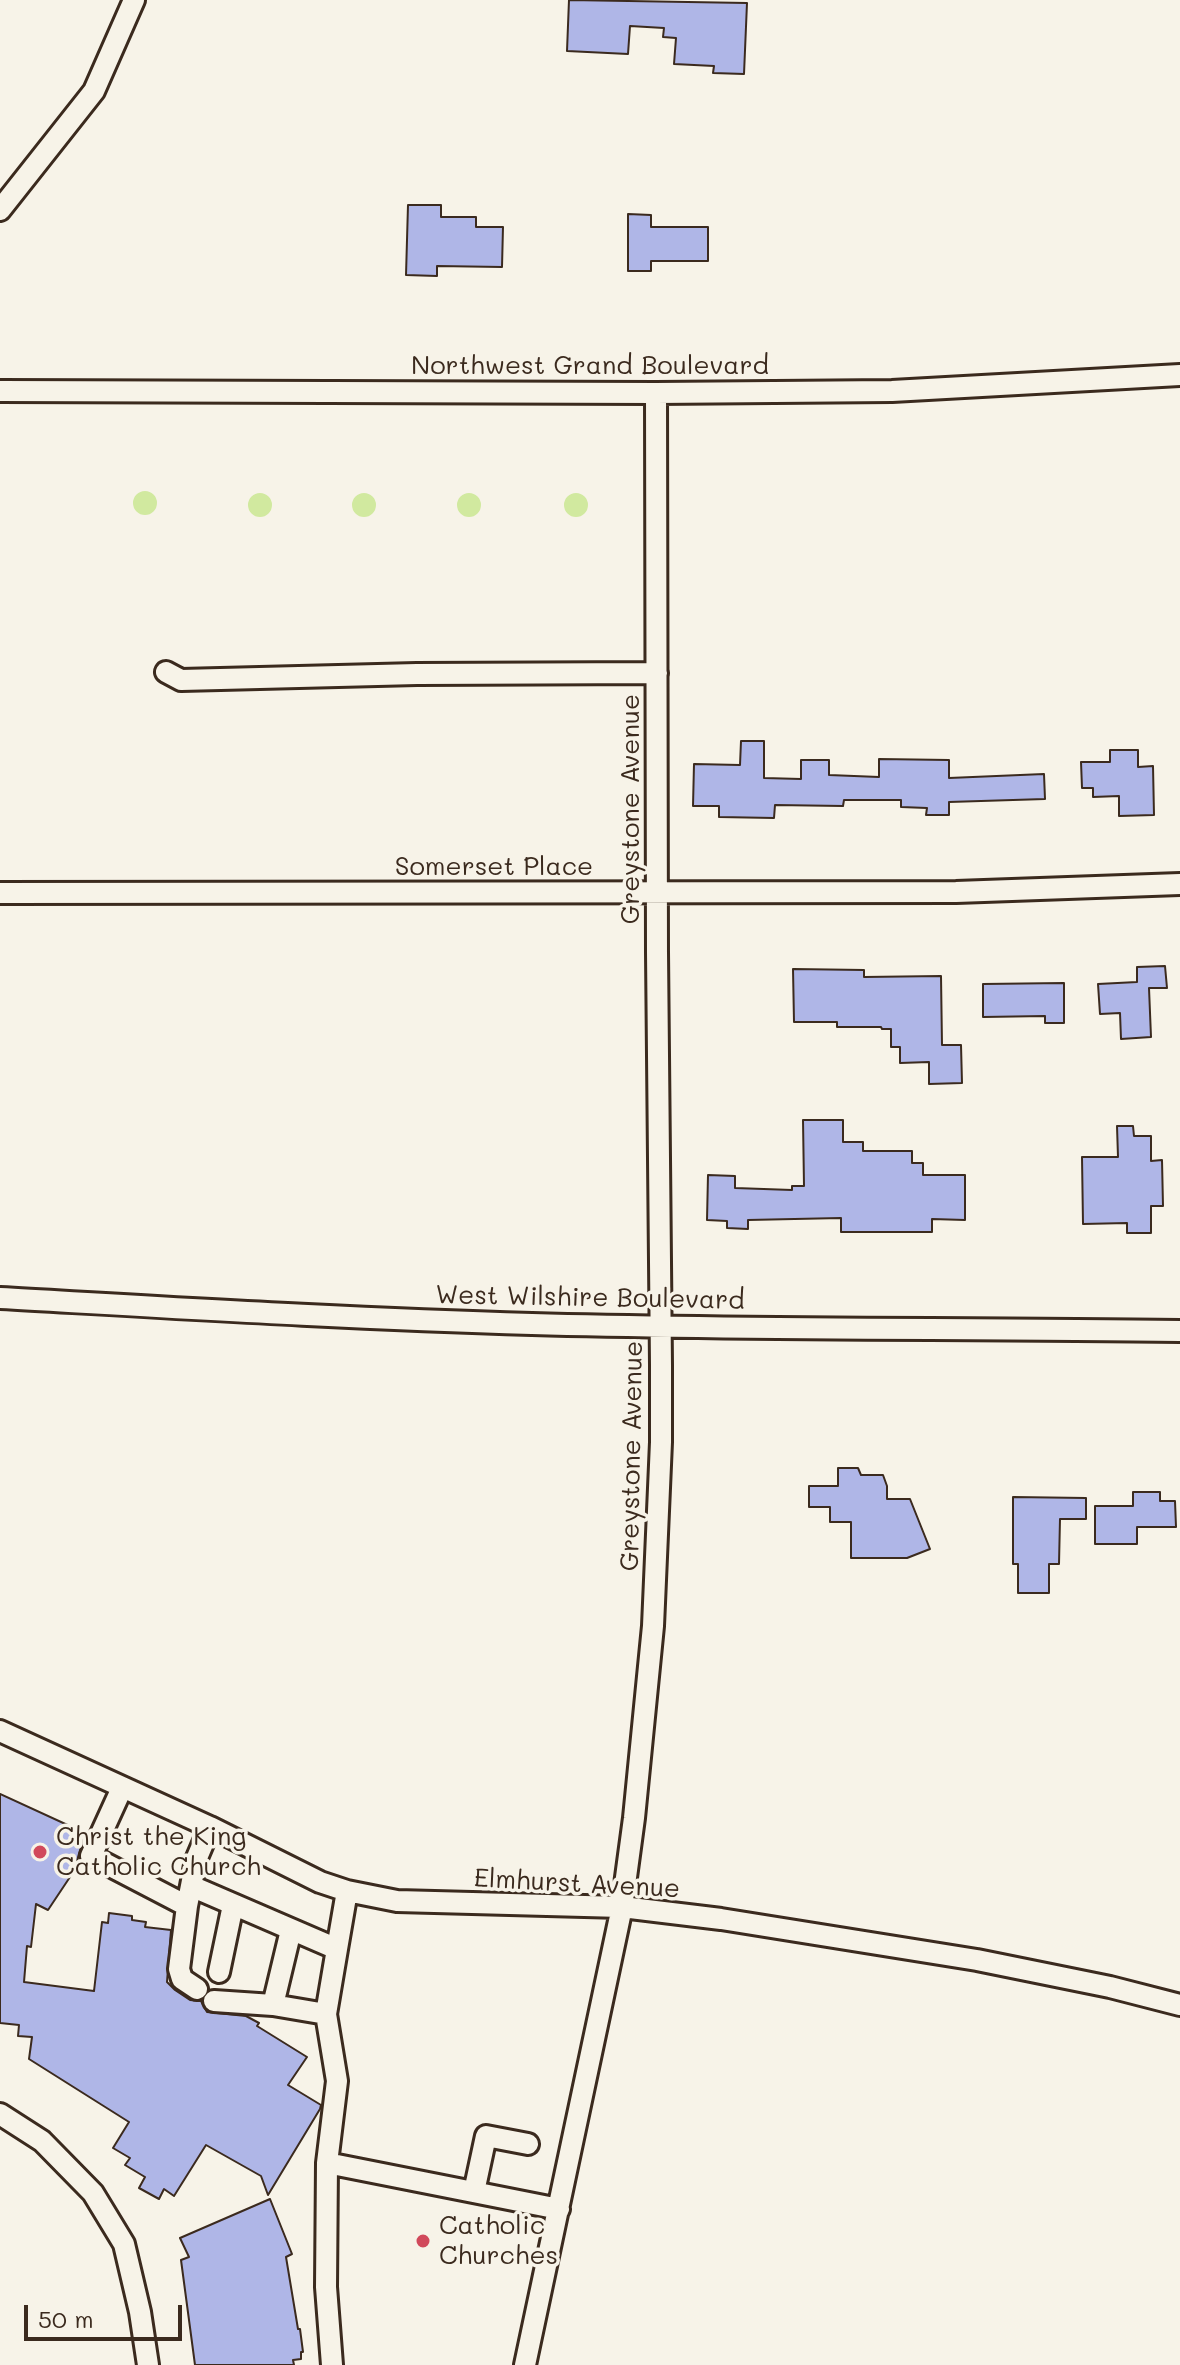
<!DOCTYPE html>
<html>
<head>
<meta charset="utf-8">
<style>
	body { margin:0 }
	#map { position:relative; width:1180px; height:2365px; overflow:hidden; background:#f7f3e8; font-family:Mali,sans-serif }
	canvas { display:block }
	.scale { position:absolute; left:24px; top:2305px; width:158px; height:36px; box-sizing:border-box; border:4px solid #3b2a1e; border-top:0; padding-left:10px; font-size:24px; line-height:28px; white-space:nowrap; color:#3b2a1e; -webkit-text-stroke:6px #f7f3e8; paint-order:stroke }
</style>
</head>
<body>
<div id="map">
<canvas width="1180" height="2365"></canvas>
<div class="scale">50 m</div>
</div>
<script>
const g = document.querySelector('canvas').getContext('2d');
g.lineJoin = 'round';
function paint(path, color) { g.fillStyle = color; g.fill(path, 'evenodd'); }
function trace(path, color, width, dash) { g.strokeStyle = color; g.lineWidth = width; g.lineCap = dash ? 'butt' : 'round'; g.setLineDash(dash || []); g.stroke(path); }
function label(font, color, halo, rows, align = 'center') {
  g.font = font + ' Mali,sans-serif'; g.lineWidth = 7; g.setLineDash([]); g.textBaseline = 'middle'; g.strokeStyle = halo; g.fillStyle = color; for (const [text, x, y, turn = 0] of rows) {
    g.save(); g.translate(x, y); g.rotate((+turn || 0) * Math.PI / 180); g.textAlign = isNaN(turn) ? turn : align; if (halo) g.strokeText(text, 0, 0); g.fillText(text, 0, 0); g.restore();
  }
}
paint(new Path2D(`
	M133 503a12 12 0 1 1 24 0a12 12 0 1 1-24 0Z
	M457 505a12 12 0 1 1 24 0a12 12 0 1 1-24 0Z
	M352 505a12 12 0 1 1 24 0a12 12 0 1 1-24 0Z
	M248 505a12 12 0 1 1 24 0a12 12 0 1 1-24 0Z
	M564 505a12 12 0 1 1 24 0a12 12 0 1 1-24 0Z`), '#d1e99f');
const building = new Path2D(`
	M569,0l178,3 -3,71 -31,-1 1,-7 -40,-2 2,-26 -13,-1 1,-9 -34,-2 -2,28 -61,-3z
	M408,205h33v12h35v10h27l-1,40 -65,-1v10l-31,-1z
	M628,214l23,1v12h57v34h-57v10h-23z
	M741,741h23v37l37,1v-19h28v15l50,2v-18l70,1v18l95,-4 1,25 -96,3v13h-23l1,-7 -26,-1v-7h-57l-1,6 -68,-1 -1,13 -55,-1v-11h-26l1,-42 46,1z
	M1110,750h28v17l15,-1 1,49 -35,1v-20l-26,1v-9h-11l-1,-26h29z
	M1165,966l2,22h-18l2,49 -30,2 -1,-26 -20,1 -2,-30 39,-2v-15z
	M793,969l71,1v7l77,-1 1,69h19l1,38 -33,1v-22l-29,1v-16h-9v-18h-9l-1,-2h-44v-5h-43z
	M1064,983v40h-19v-7l-62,1v-33z
	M803,1120h40v22h20v9h49v12h11v12h42v45l-33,-1v13h-91v-14l-93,2v9l-21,-1v-7l-20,-1 1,-45 27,1v12l57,2v-4h12z
	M1117,1126h16l1,10h17v25l11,-1 1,46h-12v27h-24v-10l-44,1 -1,-67h36z
	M838,1468h20l3,7h22l4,11v13h23l20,50 -23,9h-56v-36h-21v-15h-21v-21h29z
	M1133,1492h27v9h15l1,26h-39v17h-42v-38h38z
	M1013,1497l73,1v21h-26l-1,45h-10v29h-31v-29h-5z
	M0,1794l85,39 -11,38 -26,39 -12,-6 -5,43 -4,-1 -3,36 70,9 8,-69 6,1 1,-10 23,3v4l14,2 -1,5 26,3 -4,52 8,8 15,10 11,1 6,11 39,4 13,7 -2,3 50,31 -19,28 33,20 -1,4 -52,86 -7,-19 -55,-31 -32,51 -10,-7 -5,10 -20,-11 6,-11 -20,-12 5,-7 -17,-10 16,-26 -100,-63 3,-22 -14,-1 1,-11 -19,-2z
	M270,2199l22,55 -6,3 12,72h2l3,23h-2v7l-8,1 1,5h-99l-14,-105 8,-3 -9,-19z`);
paint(building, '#afb6e7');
trace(building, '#3b2a1e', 2);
const minor = new Path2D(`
	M0,210l94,-119 40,-91
	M0,391l656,2 236,-2 288,-16
	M166,672l15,8 236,-6 240,-1
	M0,893l956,-1 224,-8
	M0,1298c177,10 355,21 532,26 216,6 432,4 648,7
	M0,1731l210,96 110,55 27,9 50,10 225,6 99,12 256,41 133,27 70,18
	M122,1788l-31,68 96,50 4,-20
	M210,1827l-14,33 -5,26 146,63 10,-58
	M187,1906l-8,63 3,10 15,10
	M291,1930l-18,75 53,9 11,-65
	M219,1972l14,-67
	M214,2001l59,4
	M326,2014l11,67 -10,82
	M0,2114l42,27 51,52 31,51 16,68 8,53
	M474,2192l12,-56 42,8
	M332,2365l-6,-78 1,-124 232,46
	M525,2365l97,-458 12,-89 19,-192 8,-184v-77l-4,-413 -1,-559`);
trace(minor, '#3b2a1e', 26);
trace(minor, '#f7f3e8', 20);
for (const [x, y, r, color] of [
	[40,1852,8,"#d1495b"],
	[423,2241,8,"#d1495b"]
]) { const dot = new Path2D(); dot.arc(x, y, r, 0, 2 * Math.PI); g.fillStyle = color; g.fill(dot); trace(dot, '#f7f3e8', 3); }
label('26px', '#3b2a1e', '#f7f3e8', [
	["Northwest Grand Boulevard",590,366],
	["Greystone Avenue",631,809,-90],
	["Somerset Place",494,867],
	["West Wilshire Boulevard",590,1298,1],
	["Greystone Avenue",632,1456,-89],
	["Elmhurst Avenue",577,1884,3]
]);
label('26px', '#3b2a1e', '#f7f3e8', [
	["Christ the King",56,1837],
	["Catholic Church",56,1867],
	["Catholic",439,2226],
	["Churches",439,2256]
], 'left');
</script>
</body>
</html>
